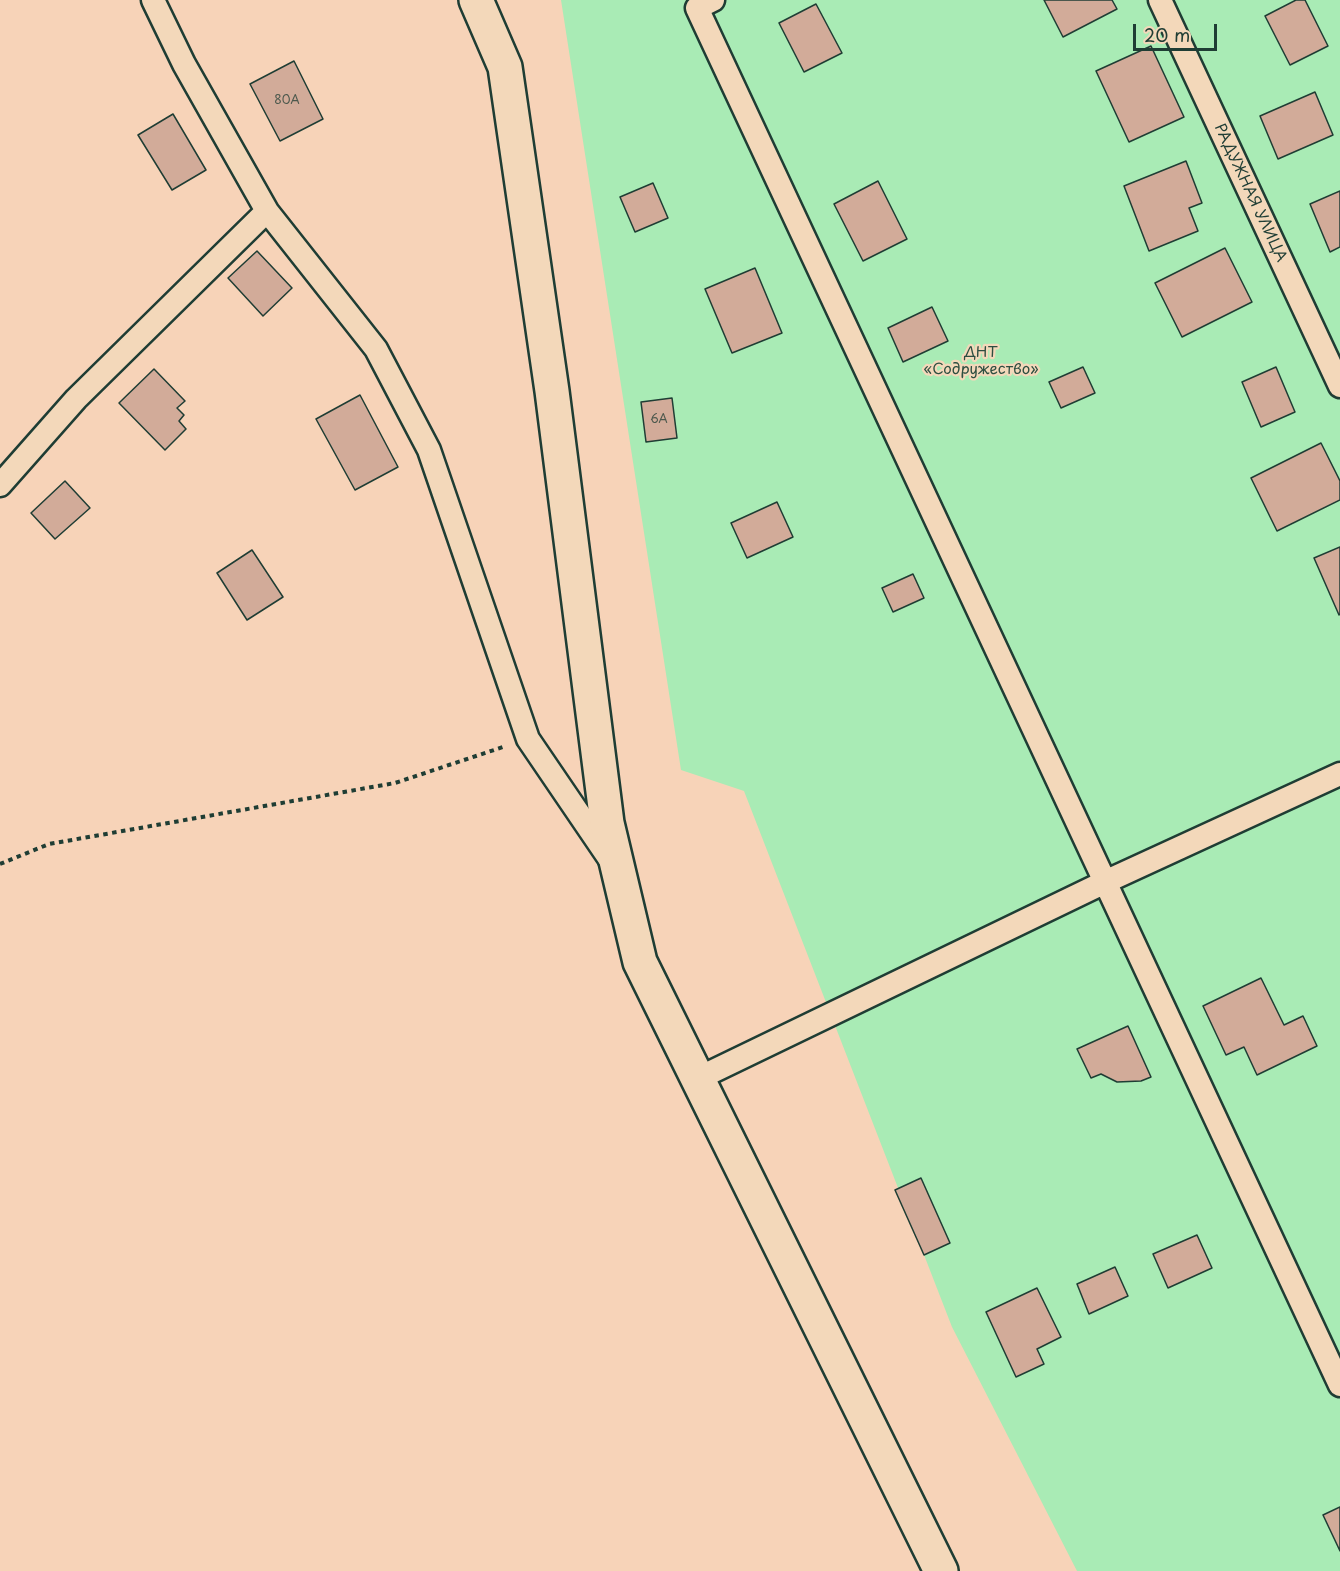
<!DOCTYPE html>
<html>
<head>
<meta charset="utf-8">
<style>
	body { margin:0 }
	#map { position:relative; width:1340px; height:1571px; overflow:hidden; background:#f7d3b8; font-family:"Playpen Sans",sans-serif }
	canvas { display:block }
	.scale { position:absolute; left:1133px; top:24px; width:84px; height:27px; box-sizing:border-box; border:3px solid #1f3d34; border-top:0; padding-left:8px; font-size:18px; line-height:21px; white-space:nowrap; color:#1f3d34; -webkit-text-stroke:4px #f3d8ba; paint-order:stroke }
</style>
</head>
<body>
<div id="map">
<canvas width="1340" height="1571"></canvas>
<div class="scale">20 m</div>
</div>
<script>
const g = document.querySelector('canvas').getContext('2d');
g.lineJoin = 'round';
function paint(path, color) { g.fillStyle = color; g.fill(path, 'evenodd'); }
function trace(path, color, width, dash) { g.strokeStyle = color; g.lineWidth = width; g.lineCap = dash ? 'butt' : 'round'; g.setLineDash(dash || []); g.stroke(path); }
function label(font, color, halo, rows, align = 'center') {
  g.font = font + ' "Playpen Sans",sans-serif'; g.lineWidth = 4.5; g.setLineDash([]); g.textBaseline = 'middle'; g.strokeStyle = halo; g.fillStyle = color; for (const [text, x, y, turn = 0] of rows) {
    g.save(); g.translate(x, y); g.rotate((+turn || 0) * Math.PI / 180); g.textAlign = isNaN(turn) ? turn : align; if (halo) g.strokeText(text, 0, 0); g.fillText(text, 0, 0); g.restore();
  }
}
paint(new Path2D(`
	M561,0h779v1571h-263l-125,-244 -208,-536 -63,-21z`), '#a9ebb5');
const building = new Path2D(`
	M1044,0h68l5,9 -54,28z
	M1296,0h9l23,46 -38,19 -25,-49z
	M816,4l26,49 -38,19 -25,-49z
	M1151,46l33,71 -55,25 -33,-71z
	M294,61l29,58 -43,22 -30,-57z
	M1315,92l18,43 -55,24 -18,-43z
	M173,114l33,56 -34,20 -34,-55z
	M1186,161l16,42 -13,5 9,23 -49,20 -25,-65z
	M878,181l29,58 -44,22 -29,-57z
	M653,183l15,35 -33,14 -15,-35z
	M1340,191v56l-10,5 -20,-48z
	M1225,248l27,54 -70,35 -27,-54z
	M257,251l35,37 -29,28 -35,-38z
	M755,268l27,65 -50,20 -27,-64z
	M932,307l16,34 -45,21 -15,-34z
	M1083,367l12,26 -34,15 -12,-26z
	M1276,367l19,45 -34,15 -19,-45z
	M154,369l31,32 -8,7 7,7 -5,6 7,8 -21,21 -46,-47z
	M360,395l38,72 -43,23 -39,-71z
	M672,398l5,40 -31,4 -5,-40z
	M1321,443l19,38v19l-63,31 -26,-53z
	M65,481l25,27 -35,31 -24,-26z
	M777,502l16,35 -46,21 -16,-35z
	M1340,547v67l-1,1 -25,-57z
	M252,550l31,47 -36,23 -30,-47z
	M913,574l11,24 -31,14 -11,-24z
	M1261,978l23,47 19,-9 14,30 -60,29 -13,-28 -18,8 -23,-49z
	M1128,1026l23,51 -10,4 -24,1 -16,-8 -10,4 -14,-29z
	M921,1178l29,65 -26,12 -29,-65z
	M1197,1235l15,33 -44,20 -15,-34z
	M1115,1267l13,29 -39,18 -12,-30z
	M1037,1288l24,49 -24,12 7,15 -28,13 -30,-65z
	M1340,1507v44l-17,-36z`);
paint(building, '#d2ab99');
trace(building, '#1f3d34', 1.5);
const street = new Path2D(`
	M153,0l31,64 83,147 109,138 53,101 99,289 81,119
	M713,0l-16,8 643,1377
	M1160,0l180,386
	M0,485l76,-86 191,-188
	M697,1079l408,-197 235,-108`);
const secondary = new Path2D(`
	M476,0l29,67 47,324 55,432 33,139 301,609`);
trace(street, '#1f3d34', 27);
trace(secondary, '#1f3d34', 38);
trace(new Path2D(`
	M0,864l49,-20 346,-61 111,-37`), '#1f3d34', 4, [4.5, 4.5]);
trace(street, '#f3d8ba', 22);
trace(secondary, '#f3d8ba', 33);
label('12px', '#4c584d', null, [
	["80А",287,101],
	["6А",659,420]
]);
label('15px', '#1f3d34', '#f3d8ba', [
	["РАДУЖНАЯ УЛИЦА",1250,193,65]
]);
label('15px', '#2d4e41', '#f3d8ba', [
	["ДНТ",981,353],
	["«Содружество»",981,370]
]);
</script>
</body>
</html>
